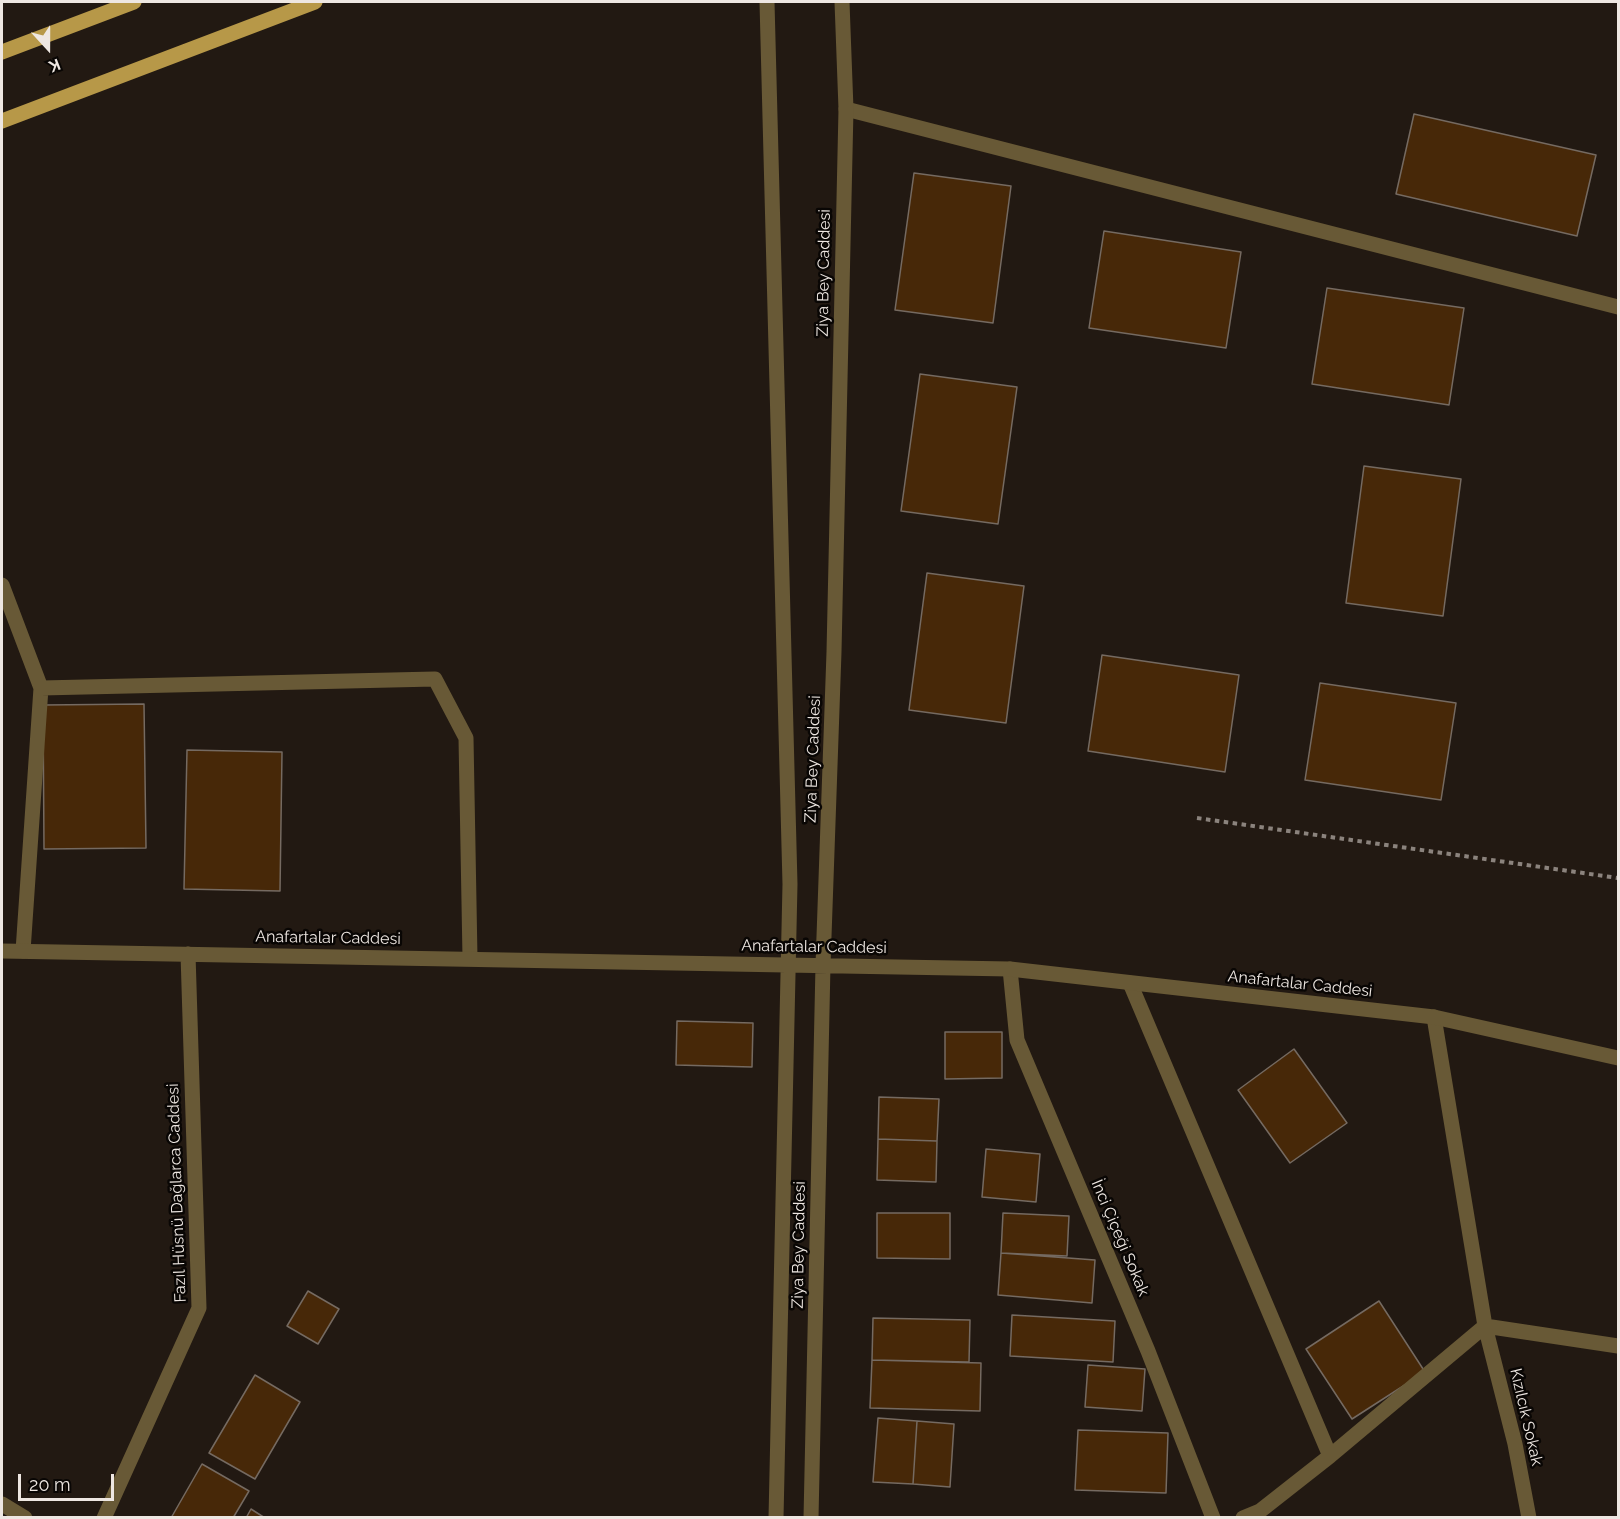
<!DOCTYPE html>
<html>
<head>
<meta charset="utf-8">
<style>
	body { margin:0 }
	#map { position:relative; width:1620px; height:1519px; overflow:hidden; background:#221912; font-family:Raleway,sans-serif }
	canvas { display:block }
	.frame { position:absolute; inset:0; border:3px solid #eee7e2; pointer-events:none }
	.north { position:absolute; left:18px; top:18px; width:60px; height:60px; -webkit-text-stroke:4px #090604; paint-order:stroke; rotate:159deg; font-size:16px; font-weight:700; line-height:24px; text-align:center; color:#eee7e2 }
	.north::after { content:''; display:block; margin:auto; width:21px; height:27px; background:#eee7e2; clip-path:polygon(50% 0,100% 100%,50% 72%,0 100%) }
	.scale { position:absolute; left:18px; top:1474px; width:96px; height:27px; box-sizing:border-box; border:3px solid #eee7e2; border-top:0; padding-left:8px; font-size:18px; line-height:21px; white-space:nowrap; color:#eee7e2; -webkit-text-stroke:4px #090604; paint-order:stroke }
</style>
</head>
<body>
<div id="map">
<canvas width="1620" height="1519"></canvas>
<div class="frame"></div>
<div class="north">K</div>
<div class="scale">20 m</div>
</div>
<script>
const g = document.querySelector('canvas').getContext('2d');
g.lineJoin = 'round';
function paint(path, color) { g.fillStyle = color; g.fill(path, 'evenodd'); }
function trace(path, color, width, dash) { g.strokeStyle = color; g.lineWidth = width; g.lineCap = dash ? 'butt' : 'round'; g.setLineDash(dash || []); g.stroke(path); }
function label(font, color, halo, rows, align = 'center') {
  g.font = font + ' Raleway,sans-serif'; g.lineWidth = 5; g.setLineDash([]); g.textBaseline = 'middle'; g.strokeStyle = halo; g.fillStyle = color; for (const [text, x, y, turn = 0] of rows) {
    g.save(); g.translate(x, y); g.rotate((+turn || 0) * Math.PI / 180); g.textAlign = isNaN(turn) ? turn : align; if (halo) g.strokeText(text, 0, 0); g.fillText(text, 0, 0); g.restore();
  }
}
const building = new Path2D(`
	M1414,114l182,41 -19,81 -181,-42z
	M914,173l97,13 -18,137 -98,-13z
	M1104,231l137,21 -15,96 -137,-20z
	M1327,288l137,20 -15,97 -137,-21z
	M920,374l97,13 -19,137 -97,-13z
	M1364,466l97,13 -18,137 -97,-13z
	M927,573l97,13 -18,137 -97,-13z
	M1102,655l137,20 -14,97 -137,-21z
	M1320,683l136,20 -15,97 -136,-20z
	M144,704l2,144 -102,1 -1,-144z
	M187,750l95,2 -2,139 -96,-2z
	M677,1021l76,2 -1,44 -76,-2z
	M945,1032h57v46l-57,1z
	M1294,1049l53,74 -57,40 -52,-73z
	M879,1097l60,2 -2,42 -59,-2z
	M878,1139l59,2 -1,41 -59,-2z
	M986,1149l54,5 -4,48 -54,-5z
	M877,1213h73v46l-73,-1z
	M1003,1213l66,3 -2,40 -66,-3z
	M1001,1253l94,7 -3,43 -94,-8z
	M308,1291l31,18 -21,35 -31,-18z
	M1379,1301l46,71 -73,47 -46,-70z
	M1012,1315l103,6 -2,41 -103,-6z
	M873,1318l97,2 -1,42 -97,-2z
	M872,1360l109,3 -1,48 -110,-3z
	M1088,1365l57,4 -3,42 -57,-4z
	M255,1375l45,27 -45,77 -46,-26z
	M878,1418l39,3 -4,63 -40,-2z
	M917,1421l37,3 -4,63 -37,-3z
	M1078,1430l90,3 -2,60 -91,-3z
	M202,1464l47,27 -16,27h-62z
	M251,1509l14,9h-19z`);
paint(building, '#472808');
trace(building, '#756a61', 1.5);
trace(new Path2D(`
	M1197,818l421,60`), '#8b837d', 4, [4.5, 4.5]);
trace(new Path2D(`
	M846,109l772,198
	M2,585l39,103 -18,263
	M41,688l394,-9 31,59 4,220
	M1010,969l7,71 131,311 65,167
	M1130,983l200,473
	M1434,1017l51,309 30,118 14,74
	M1485,1326l133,20
	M2,1504l23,14
	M1243,1518l17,-7 70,-55 155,-130`), '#685936', 15);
trace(new Path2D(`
	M767,2l23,882 -14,634
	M2,951l1008,18 424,48 184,41
	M104,1518l95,-210 -11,-354
	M811,1518l12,-553 11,-313 12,-543 -4,-107`), '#685936', 15);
trace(new Path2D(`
	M2,52l132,-50
	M2,121l313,-119`), '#b79848', 15);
label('16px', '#eee7e2', '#090604', [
	["Ziya Bey Caddesi",824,273,-89],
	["Ziya Bey Caddesi",813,759,-88],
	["Anafartalar Caddesi",328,938,1],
	["Anafartalar Caddesi",814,947,1],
	["Anafartalar Caddesi",1300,984,6],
	["Fazıl Hüsnü Dağlarca Caddesi",177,1193,-92],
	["İnci Çiçeği Sokak",1120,1238,67],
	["Ziya Bey Caddesi",799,1245,-89],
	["Kızılcık Sokak",1526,1417,77]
]);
</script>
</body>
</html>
